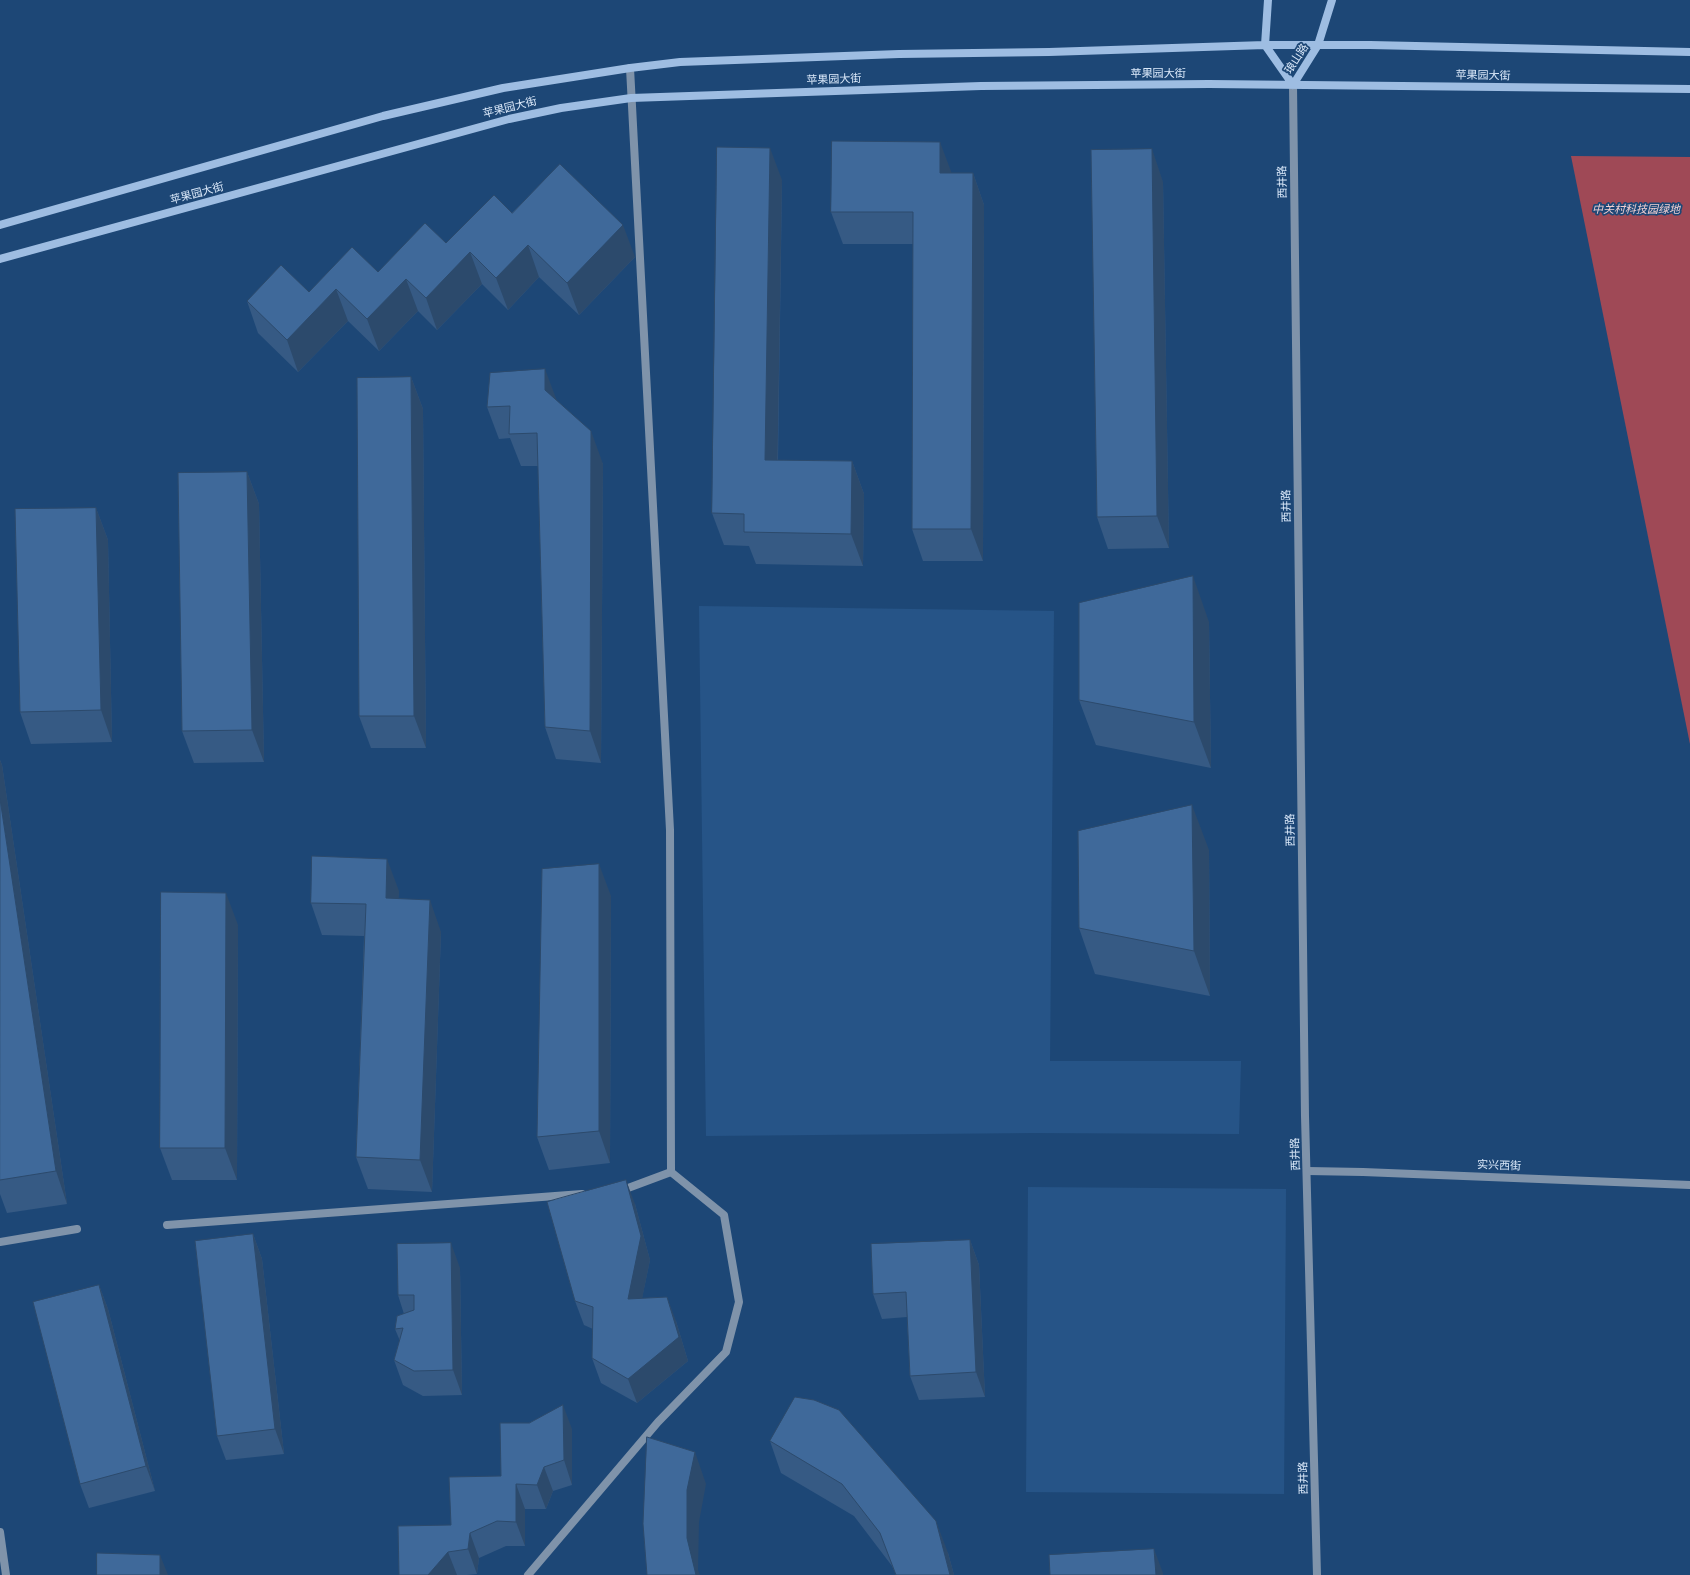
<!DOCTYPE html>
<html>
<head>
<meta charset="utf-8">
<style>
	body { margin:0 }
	canvas { display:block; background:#1d4776 }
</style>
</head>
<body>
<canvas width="1690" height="1575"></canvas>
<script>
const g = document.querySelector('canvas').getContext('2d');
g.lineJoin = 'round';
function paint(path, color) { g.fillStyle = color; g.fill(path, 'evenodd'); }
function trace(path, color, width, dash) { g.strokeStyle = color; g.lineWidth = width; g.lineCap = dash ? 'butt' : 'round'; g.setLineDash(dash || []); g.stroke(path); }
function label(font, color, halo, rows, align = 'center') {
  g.font = font + ' "Times New Roman","Noto Sans SC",serif'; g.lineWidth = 3.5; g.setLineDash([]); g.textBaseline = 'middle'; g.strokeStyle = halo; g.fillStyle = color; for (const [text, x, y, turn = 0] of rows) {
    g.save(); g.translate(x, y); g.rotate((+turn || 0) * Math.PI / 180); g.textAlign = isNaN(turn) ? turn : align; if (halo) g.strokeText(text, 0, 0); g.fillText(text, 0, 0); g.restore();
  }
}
paint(new Path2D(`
	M699,606l355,5 -4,450h191l-2,73 -206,-1 -327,3z
	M1028,1187l258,2 -2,305 -258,-2z`), '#265487');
paint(new Path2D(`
	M1571,156l119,1v587z`), '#9f4956');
trace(new Path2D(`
	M1308,1171l55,1 327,13
	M620,1191l51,-19
	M167,1225l415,-31
	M0,1242l77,-13
	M0,1532l6,43
	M528,1575l130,-153 68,-70 13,-50 -15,-87 -53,-43 -1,-342 -40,-762`), '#7f93aa', 8);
trace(new Path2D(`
	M1293,85l12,1031 12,459`), '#7f93aa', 8);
trace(new Path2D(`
	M1268,0l-3,45 28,40
	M1293,85l25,-40 14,-45
	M0,225l383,-109 120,-28 127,-20 50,-6 219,-8 150,-2 216,-7h105l320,7
	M0,259l509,-140 52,-11 70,-10 350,-12 228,-2 481,5`), '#9ebde2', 8);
paint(new Path2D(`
	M952,173h21l11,32 -1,356h-60l-11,-32 1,-285h-70l-12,-32z
	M782,180l-4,280 74,1 12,33 -1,72 -107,-2 -7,-18 -25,-1 -12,-32z
	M1163,182l6,366 -61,1 -11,-32z
	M512,213l123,44 -56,58 -40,-38 -31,33 -26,-26 -45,46 -19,-19 -39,40 -31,-30 -50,51 -40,-39 -11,-32 62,-9 69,-20 68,-29z
	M411,377l12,32 3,339h-55l-12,-32z
	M557,401l46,63 -2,299 -45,-4 -11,-32 -7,-261h-17l-11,-28 -11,1 -12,-32z
	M247,472l12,32 5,258 -70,1 -12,-32z
	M96,508l12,32 4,202 -81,2 -11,-32z
	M1209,622l2,146 -115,-23 -17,-45z
	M0,760l2,5 65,439 -60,9 -7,-19z
	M1209,850l1,146 -115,-22 -16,-46z
	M399,891l-1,8 43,33 -9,260 -64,-3 -12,-32 8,-221 -42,-1 -11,-32z
	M611,896l-1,267 -61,7 -12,-33z
	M238,925l-1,255h-65l-12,-32z
	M635,1204l15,56 -8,38 34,23 12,40 -51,42 -36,-20 -9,-25 1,-29 -9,-4 -9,-24z
	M253,1234l9,25 22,195 -58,6 -9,-24z
	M970,1240l9,25 6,132 -66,3 -9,-24 -3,-59 -25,2 -9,-25z
	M460,1268l2,127 -39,1 -20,-11 -9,-25 6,-19 -5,-12 9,-15 -6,-19z
	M99,1285l9,24 47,182 -66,17 -9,-24z
	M795,1397l153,156 6,22h-58l-4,-9 -38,-50 -73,-43 -11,-32z
	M572,1429v56l-19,6 -7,18h-21v37h-19l-27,12 -2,16 -10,1h-68l102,-99z`), '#365a84');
paint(new Path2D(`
	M940,142l12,32 -12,-1z
	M770,148l12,32 -5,312 -12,-32z
	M1152,149l11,33 6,366 -12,-32z
	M973,173l11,32 -1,356 -12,-32z
	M623,225l12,32 -56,58 -12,-32z
	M528,245l11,32 -31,33 -12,-32z
	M470,252l12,32 -45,46 -11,-32z
	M406,279l12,32 -39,40 -12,-32z
	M336,289l12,32 -50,51 -11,-32z
	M545,369l12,32 -12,-11z
	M411,377l12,32 3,339 -12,-32z
	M591,431l12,33 -2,299 -11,-32z
	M852,461l12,33 -1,72 -12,-32z
	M247,472l12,32 5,258 -12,-32z
	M96,508l12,32 4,202 -11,-32z
	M1193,576l16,46 2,146 -17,-46z
	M0,760l2,5 65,439 -11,-33 -56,-372z
	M1192,805l17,45 1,146 -16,-45z
	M387,859l12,32 -2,39 -11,-32z
	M599,864l12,32 -1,267 -11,-32z
	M226,893l12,32 -1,255 -12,-32z
	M430,900l11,32 -9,260 -12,-32z
	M626,1180l9,24 15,56 -13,64 -9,-25z
	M253,1234l9,25 22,195 -9,-25z
	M970,1240l9,25 6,132 -9,-25z
	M451,1243l9,25 2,127 -9,-25z
	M99,1285l9,24 47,182 -9,-25z
	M667,1297l9,24 12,40 -51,42 -9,-24z
	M563,1405l9,24v56l-8,-25z
	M695,1452l11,32 -7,38 -1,48 2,5h-4l-9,-37v-48z
	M544,1467l9,24 -7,18 -9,-24z
	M516,1484l9,25v37l-9,-24z
	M936,1521l12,32 6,22h-4z
	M470,1533l9,25 -2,16 -9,-25z
	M1154,1549l9,24v2h-7z
	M448,1552l9,23h-29z
	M160,1555l8,20h-8z`), '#2c4a6c');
const building = new Path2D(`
	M832,141l108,1v31h33l-2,356h-59l1,-317h-82z
	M717,147l53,1 -5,312 87,1 -1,73 -107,-2v-18l-32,-1z
	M1152,149l5,367 -60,1 -6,-367z
	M560,164l63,61 -56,58 -39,-38 -32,33 -26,-26 -44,46 -20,-19 -39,40 -31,-30 -49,51 -40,-39 34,-36 28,27 43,-45 26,25 47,-49 21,20 48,-48 18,18z
	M545,369v21l46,41 -1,300 -45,-4 -8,-294 -28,1 1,-28 -23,1 3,-34z
	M411,377l3,339h-55l-2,-338z
	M247,472l5,258 -70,1 -4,-258z
	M96,508l5,202 -81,2 -5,-203z
	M1193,576l1,146 -115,-22v-97z
	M0,799l56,372 -56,9z
	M1192,805l2,146 -115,-23 -1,-97z
	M312,856l75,3 -1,39 44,2 -10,260 -64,-3 10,-253 -55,-1z
	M599,864v267l-62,6 5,-268z
	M161,892l65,1 -1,255h-65z
	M626,1180l15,56 -13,63 39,-2 12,40 -51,42 -36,-21 1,-51 -18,-6 -28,-99z
	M253,1234l22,195 -58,7 -22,-195z
	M970,1240l6,132 -66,4 -4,-84 -33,2 -2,-50z
	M451,1243l2,127 -39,1 -20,-11 9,-32 -8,1 2,-13 17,-6v-15h-16l-1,-51z
	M99,1285l47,181 -66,18 -47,-182z
	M795,1397l19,3 25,10 97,111 14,54h-54l-16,-42 -38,-49 -72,-43z
	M563,1405l1,55 -20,7 -7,18 -21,-1v38l-19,-1 -27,12 -2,16 -20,3 -20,23h-29l-1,-49 53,-1 -2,-48 52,-1 -1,-53h29z
	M647,1437l48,15 -8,38v48l9,37h-49l-4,-51z
	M1154,1549l2,26h-106l-1,-20z
	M97,1553l63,2v20h-63z`);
paint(building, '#3f699a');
trace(building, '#2c4a6c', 1);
label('11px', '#dbe9fa', '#1d4776', [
	["琅山路",1297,59,-57],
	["苹果园大街",1158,74],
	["苹果园大街",1483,76,1],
	["苹果园大街",834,80,-2],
	["苹果园大街",510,108,-14],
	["西井路",1283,182,-91],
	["苹果园大街",197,194,-15],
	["西井路",1287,506,-91],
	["西井路",1291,830,-91],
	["西井路",1296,1154,-92],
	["实兴西街",1499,1166,2],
	["西井路",1304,1478,-91]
]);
label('italic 11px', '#f0cfd1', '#1d4776', [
	["中关村科技园绿地",1636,210]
]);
</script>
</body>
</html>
